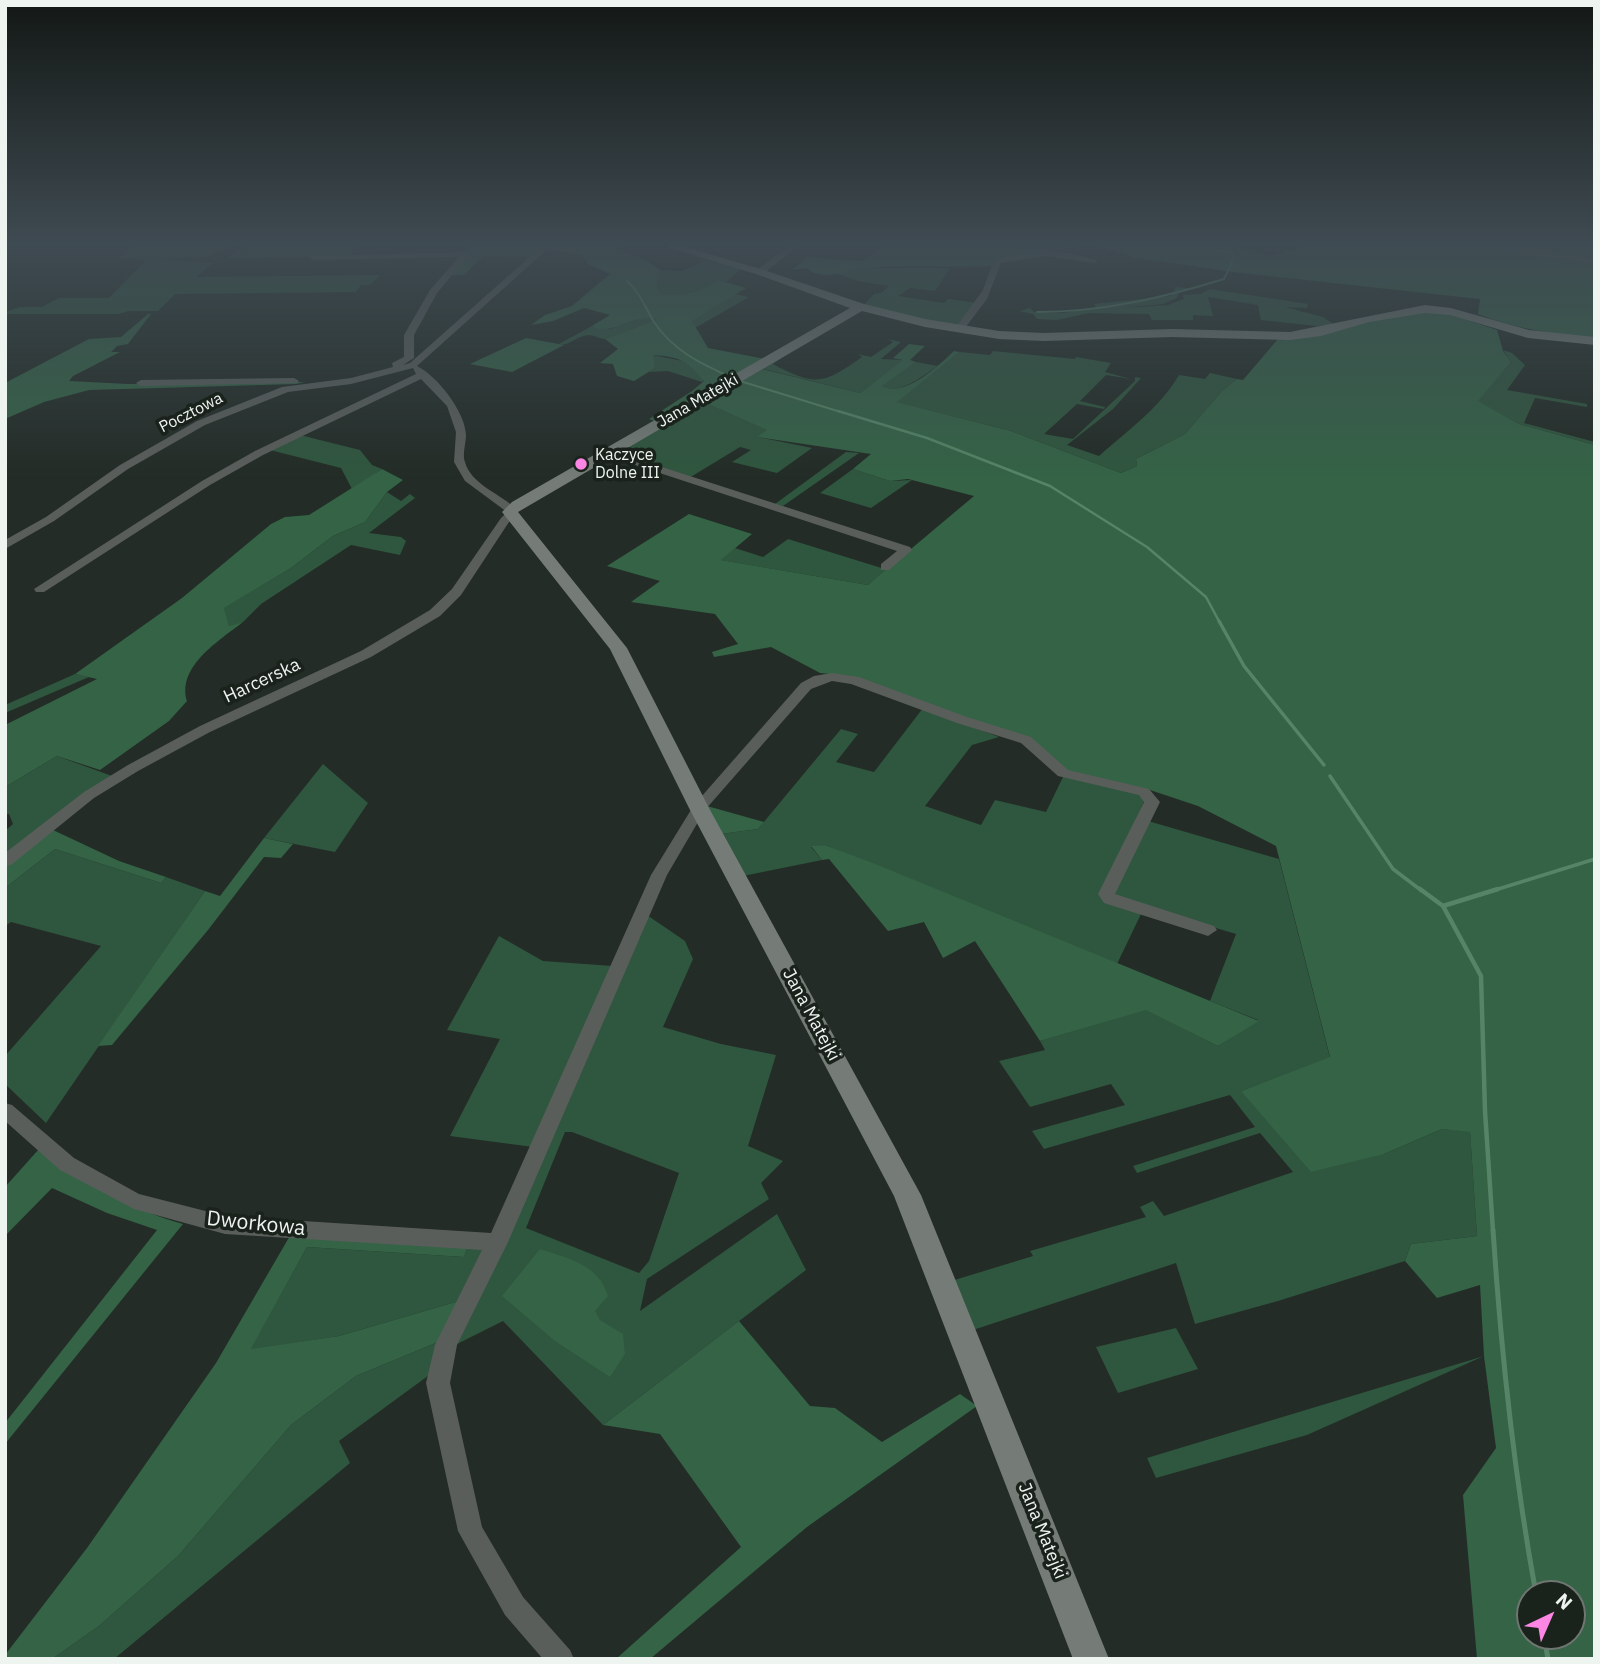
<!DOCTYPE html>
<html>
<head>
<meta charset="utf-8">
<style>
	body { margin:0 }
	#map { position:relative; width:1600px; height:1664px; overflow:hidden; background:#232c26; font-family:"IBM Plex Sans",sans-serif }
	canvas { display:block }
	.frame { position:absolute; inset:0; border:7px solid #eef4f0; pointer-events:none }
	.north { position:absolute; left:1516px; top:1580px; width:70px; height:70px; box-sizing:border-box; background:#1a221c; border:2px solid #6f7671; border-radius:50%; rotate:44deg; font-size:19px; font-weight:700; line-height:28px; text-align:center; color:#eef4f0 }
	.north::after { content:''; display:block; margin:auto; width:24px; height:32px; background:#fc86e4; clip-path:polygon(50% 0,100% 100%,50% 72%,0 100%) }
</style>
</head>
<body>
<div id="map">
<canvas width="1600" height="1664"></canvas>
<div class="frame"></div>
<div class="north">N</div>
</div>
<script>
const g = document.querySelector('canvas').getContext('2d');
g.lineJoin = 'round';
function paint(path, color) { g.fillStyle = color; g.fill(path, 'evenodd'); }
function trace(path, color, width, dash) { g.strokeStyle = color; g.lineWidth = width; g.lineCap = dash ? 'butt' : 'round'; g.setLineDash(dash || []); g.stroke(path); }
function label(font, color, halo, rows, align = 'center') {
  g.font = font + ' "IBM Plex Sans",sans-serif'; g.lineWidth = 7; g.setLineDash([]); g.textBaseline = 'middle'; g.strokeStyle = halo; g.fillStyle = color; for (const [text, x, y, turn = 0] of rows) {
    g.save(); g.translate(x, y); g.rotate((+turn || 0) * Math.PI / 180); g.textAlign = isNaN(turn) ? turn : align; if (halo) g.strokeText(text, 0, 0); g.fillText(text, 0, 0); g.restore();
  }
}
paint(new Path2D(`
	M130,246h99l-23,11 -45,2 52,4 -17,14 184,-2 -10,10h-9l-5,7 -181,2 -17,17h-29l-11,3h-113v-2l15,-5h22l17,-9h50l37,-38 -27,-2z
	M246,246h111l-7,10 -126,3z
	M708,259l34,9 -16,14 -8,-2c-18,12 -36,16 -57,14l-4,-8 3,-16 22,1z
	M864,268h86l-15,23 -25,-3 -12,8 46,7 4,-4 30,4 -19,24 -96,-21 11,-12 7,-1 8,-7 -31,-5 -23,-8z
	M1176,287l18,2 -15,2 -2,7 -14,6 -43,4 48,-3 16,-6 -1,-4 18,-1 9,-5 98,15 -1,4 -22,-1 38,10 10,7 -16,2 -56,-6 -3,-15 -50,-8 5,19 -20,-1v5h-41l-3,-6 -60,-1 -32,7 -20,-1 -4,-5 -14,-3 11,-3 4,4 28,1 31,-5 3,-1 -2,-3 77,-8z
	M735,294l14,3 -54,31 -3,-8z
	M642,318l19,1c-19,5 -39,20 -57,20 -5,-1 -11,-4 -16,-4 -11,1 -19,11 -31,10l35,-19 18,3z
	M888,339l13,3 -20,17 23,1 -44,33 -100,-25 46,-27 -33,23c43,23 51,20 89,-7l-4,-3 13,3 22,-15z
	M1503,350l9,3 13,12 -18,25 80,14v3l-52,-9 -11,25 71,19v3l-76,-21 -42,-23 34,-39z
	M993,351l82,8 1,-2 35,6 -6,9 26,7 -25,-4 -26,26 25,6 -1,2 -27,-5 -33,30 29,5 62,-58v-4l6,1 -28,31 -46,36 32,11c28,-25 61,-48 80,-81l26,4 5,-6 27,6 -16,13 -36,42 -49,25 1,7 -16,7 -110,-42 -115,-29 64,-50 30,3z
	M652,355l36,7 16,18 -2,2 -34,-11 -19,1 6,-4z
	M916,362l22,4c-16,10 -38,30 -57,20z
	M703,402l65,28 -10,7 54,11 -35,25 -45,-11 19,-12 -11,-3 -51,31 -72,-26z
	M300,435l60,15 12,15 10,4 -30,20 -11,-21 -71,-18z
	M846,452l13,1 -76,53 -8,-2z
	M853,469l37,12 22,-1 -41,28 -51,-15z
	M387,492l14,9 9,-7 5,4 -46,35 32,4 5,4 -6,14 -49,-10 -90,59 -18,18 -14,5 -6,-19 68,-40 42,-32 32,-14z
	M788,539l100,31 -20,15 -148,-25 15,-12 28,9z
	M75,674l14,3 -84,36v-8z
	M923,708l76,29 -27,8 -47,61 56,19 14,-25 51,12 18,-37 72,17 10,5 -45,98 40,19 -24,50 -292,-119 -14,2 11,13 -79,16 -22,-42 37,-5 83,-100 17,5 -22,28 38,10z
	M57,756l55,20 -107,81v-26l8,-7 -4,-10h-4v-27z
	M323,764l45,39 -33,49 -71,-14z
	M1148,821l131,38 51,199 -89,33 143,63 58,-25 28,2 7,105 -66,8 -6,17 -127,40 -83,23 -19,-61 -203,67 -25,-48 85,-26 -3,-5 116,-34 -6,-10 13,-6 11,15 129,-44 -33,-39 -123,40 -4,-7 122,-39 -25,-32 -186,54 -12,-18 93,-26 -14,-21 -81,23 -31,-46 46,-11 -5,-9 106,-32 72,37 40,-26 -48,-19 26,-67 -124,-37z
	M55,849l106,34 5,-6 39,14 -159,232 -41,-39v-28l96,-110 -90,-24 -6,4v-38z
	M647,915l38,26 8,18 -30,68 58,17 55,11 -28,91 35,15 -22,22 8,16 -122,80 -7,32 137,-97 29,56 -203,155 -100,-104 -58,29zM565,1132h7l107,41 -30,88 -10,12 -113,-45z
	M499,936l44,25 70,5 -80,181 -83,-11 50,-97 -53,-9z
	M468,1246l18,3 -27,52 -120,35 -89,14 57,-103 157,10z
	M1176,1328l22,41 -80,24 -22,-46z
	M438,1342l-6,31 -93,68 11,22 -236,196h-62l47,-33 79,-70 113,-131 65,-49z
	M1484,1356l-177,79 -151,43 -9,-20z`), '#2f563e');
paint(new Path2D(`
	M475,246h70l-11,11 -51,-1 -19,19h-13z
	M552,246h74l-12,3 30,10 16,11 -3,16 4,8c22,2 39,-2 57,-14l28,8 -54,33 16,27 57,11 -108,63 -8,-3 43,-28 12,-10c-18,-21 -24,-24 -51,-26l2,13 -21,13 -17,-5 -4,-12 -13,-1 18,-14 -13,-10c19,-5 35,-13 53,-20 -6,0 -12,-1 -17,0 -17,3 -33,16 -49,7l18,-11 -26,-7 -31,13 -22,4 14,-10 27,-9 38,-32 -22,-10 -6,-9 -33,-6z
	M884,246c67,3 133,0 199,0l-76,13 -14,7c-43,2 -86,-1 -128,2 -19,1 -42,15 -58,0l-15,2 16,-13 54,4z
	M1098,246h133l39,10 36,-10h289v93c-41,-5 -79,-10 -117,-25l2,-15 -247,-27 -97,-14z
	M1415,312l34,2 48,16 6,21 8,11 -33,39 41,23 76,21v1214h-118l-14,-164 33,-47 -12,-92 -4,-71 -43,13 -32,-37 6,-17 66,-8 -7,-104 -28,-3 -58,25 -73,18 -70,-81 89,-34 -54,-211 -78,-40 -48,-16 -85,-19 -37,-34 -63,-19 -115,-42 -30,-3 -49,-26 -57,10 -2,-5 26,-8 -23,-30 -84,-12 29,-21 -53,-15 82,-52 63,20 -31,26 147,25 106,-89 -66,-17 -18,2 -37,-12 18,-15 -114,-17 10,-7 -64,-28 59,-33 98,24 43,-33 -10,-2 16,-14 16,2 -15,14 6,2 -34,24c23,12 56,-20 72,-35l6,1 -63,50 114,29 110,42 16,-7 -1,-7 49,-25 36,-42 16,-13 6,1 35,-41zM1530,1594h42v42h-42z
	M148,314h3l-23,30 -11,2 -6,6h9l-47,24 -4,5 59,3 177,-2 -9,2 -207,6 -45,12 -39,17v-36l84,-44 32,-2z
	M526,338l38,7 -52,27 -42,-8z
	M382,469l21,11 -16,12 -22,30 -32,14 -42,32 -67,40 5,18 14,-4c-24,19 -66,44 -56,79l-18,20 -69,49 -43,-14 -52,31v-62l92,-46 -22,-5 107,-76 89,-74 14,-7 24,-2z
	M707,806l57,16 -6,7 -37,5z
	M53,830l66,31 47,16 -5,6 -106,-34 -50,39v-23z
	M264,838l29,6 -12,14 -17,-1 -56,73 -96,115 -14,1 107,-155 15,5z
	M825,845l48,18 386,158 -41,25 -72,-36 -106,31 -65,-100 -32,17 -19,-36 -36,9 -59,-72 -7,1 -11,-14z
	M39,1149c45,36 89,59 144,75l-178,220v-21l152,-193 -50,-17 -55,-25 -47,48v-49z
	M291,1234l177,12 -4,11 -157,-10 -56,102 88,-13 120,-35 -21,41 -82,34 -65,49 -113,131 -79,70 -47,33h-47v-4l82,-107 129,-185z
	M540,1249c27,9 59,15 68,47l-13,15 5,9 23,14 2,20 -15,23 -55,-36 -53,-45z
	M739,1321l71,85 25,2 47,34 78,-48 17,12 -170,121 -157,132h-34l125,-112 -81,-113 -57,-9z`), '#346346');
trace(new Path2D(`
	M627,281c13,12 18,26 27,41 19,29 49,43 79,56
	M1037,312c65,0 125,-14 187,-33l10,-21 -2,-5 -22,-4 2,-3
	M740,381l104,32`), '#558566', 2);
trace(new Path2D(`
	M838,411l89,27 123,48 97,61 59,50 14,26`), '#558566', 2.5);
trace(new Path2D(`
	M1219,621l25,45 80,99
	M1330,776l63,93 29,22
	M1492,891l103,-32`), '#558566', 3.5);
trace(new Path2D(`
	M1420,889l23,17 38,70 4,135 8,120
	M1443,906l55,-17`), '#558566', 4.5);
trace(new Path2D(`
	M1493,1230c8,121 21,244 43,364
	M1544,1636l4,23`), '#558566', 5);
paint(new Path2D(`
	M467,246h9l-39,47 -23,42v23l-11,7 7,-2 132,-117h9l-134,120c20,10 48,45 49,69 0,8 -4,20 -1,27 6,23 37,32 52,48v5l-8,7 -48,73 -21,21 -69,41 -161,75 -72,39 -44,27 -83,67 -6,1v-13l79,-61 44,-27 72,-39 161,-75 69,-41 22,-21 49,-71 6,-6 -42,-31 -11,-19 2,-30 -9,-26 -26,-27 -158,76 -53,30 -166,107h-8l-2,-3 168,-108 53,-30 161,-77 -3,-6 -62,16 -63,8 -83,33 -77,44 -74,52 -49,28v-9l41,-23 74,-52 77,-44 85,-34 69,-9 42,-11 -1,-4 12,-6v-22l26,-45 29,-33 -145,3 -4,-2 1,-2 152,-4z
	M789,246h9l-35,28h-6v-4z
	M1473,246h24l98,13v5z
	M1046,251l24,2 28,8 -4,2 -48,-7 -45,7 -14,36 -25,33h-6l-2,-2 29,-40 11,-30 27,-7z
	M294,378l5,3 -2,2 -156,3 -5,-3 5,-3z
	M609,450l301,97 2,3 -23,20h-8v-6l16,-13 -292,-96 -1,-2z
	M832,673l27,4 108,40 64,20 37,33 81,19 11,13 -45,92 99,32 3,4 -9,6 -6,-2 -98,-31 -6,-9 46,-92 -5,-7 -81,-19 -37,-33 -64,-20 -106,-39 -19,-3 -21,8 -106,121 -38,65 -159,367 -51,103 -7,38 32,144 41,70 47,53 4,9h-31l-38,-44 -47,-84 -32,-148 9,-38 47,-95 -257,-16 -91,-25 -74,-39 -55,-49v-18l7,2 62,53 65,36 86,22 266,17 160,-358 43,-70 107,-122 13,-7z`), '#5a5e5b');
paint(new Path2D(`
	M664,246h18l82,24 100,34 61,15 74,12 45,2 128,-4 118,3 135,-27 26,3 78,22 66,7v8l-67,-7 -78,-23 -25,-2 -56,9 -48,14 -31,4 -118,-3 -128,4 -45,-2 -74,-12 -63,-16 -344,201 109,136 82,160 212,387 188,464h-36l-179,-463 -205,-388 -79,-159 -108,-137 10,-10 338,-194 -94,-34z`), '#757c77');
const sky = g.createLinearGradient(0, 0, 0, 479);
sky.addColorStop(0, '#131815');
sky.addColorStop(0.51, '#3f4b52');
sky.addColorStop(1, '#3f4b5200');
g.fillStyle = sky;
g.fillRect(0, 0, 1600, 479);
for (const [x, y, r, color] of [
	[581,464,7,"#fc86e4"]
]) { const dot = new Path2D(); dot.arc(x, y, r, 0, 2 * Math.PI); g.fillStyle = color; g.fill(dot); trace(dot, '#1a221c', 2.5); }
label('16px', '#eef4f0', '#1a221c', [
	["Jana Matejki",698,401,-30],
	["Pocztowa",191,413,-27]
]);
label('16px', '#eef4f0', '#1a221c', [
	["Kaczyce",595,455],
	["Dolne III",595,473]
], 'left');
label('18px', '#eef4f0', '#1a221c', [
	["Harcerska",262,681,-25],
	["Jana Matejki",811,1015,62],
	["Jana Matejki",1042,1531,68]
]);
label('21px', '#eef4f0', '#1a221c', [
	["Dworkowa",256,1224,6]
]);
</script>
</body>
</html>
